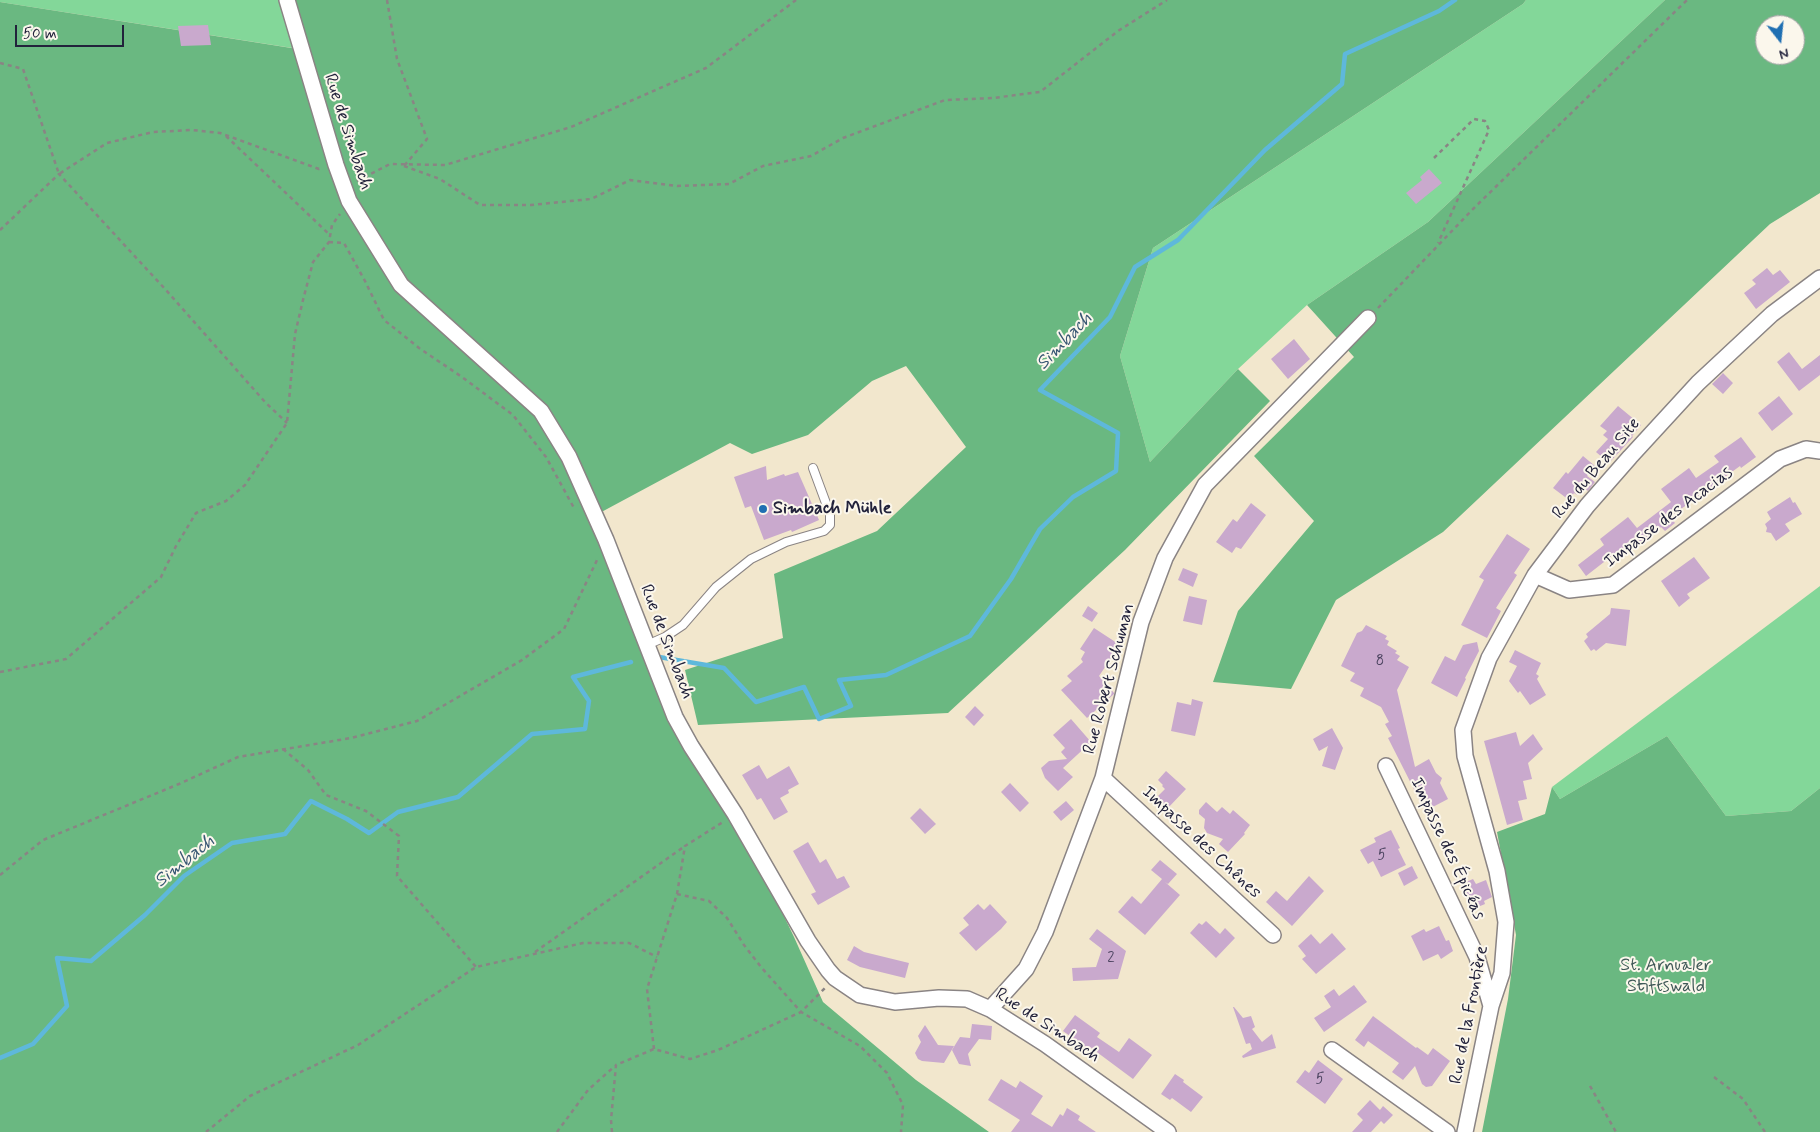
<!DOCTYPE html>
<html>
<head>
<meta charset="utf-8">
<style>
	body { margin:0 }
	#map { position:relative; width:1820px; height:1132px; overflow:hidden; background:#f2e7cd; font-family:Mynerve,sans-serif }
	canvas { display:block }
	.north { position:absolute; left:1755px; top:15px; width:50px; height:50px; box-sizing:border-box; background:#fbf7ec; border:1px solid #a4a2a5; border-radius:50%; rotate:164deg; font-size:14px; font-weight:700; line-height:20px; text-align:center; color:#22223b }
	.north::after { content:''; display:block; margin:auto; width:18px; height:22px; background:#1f6fb2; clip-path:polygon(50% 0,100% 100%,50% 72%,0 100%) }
	.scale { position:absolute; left:15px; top:25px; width:109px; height:22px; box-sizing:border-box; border:2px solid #22223b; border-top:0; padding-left:6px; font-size:15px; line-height:18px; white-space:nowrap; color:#22223b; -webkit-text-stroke:4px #fbf7ec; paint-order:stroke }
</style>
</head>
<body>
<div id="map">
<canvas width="1820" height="1132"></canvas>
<div class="north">N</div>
<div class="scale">50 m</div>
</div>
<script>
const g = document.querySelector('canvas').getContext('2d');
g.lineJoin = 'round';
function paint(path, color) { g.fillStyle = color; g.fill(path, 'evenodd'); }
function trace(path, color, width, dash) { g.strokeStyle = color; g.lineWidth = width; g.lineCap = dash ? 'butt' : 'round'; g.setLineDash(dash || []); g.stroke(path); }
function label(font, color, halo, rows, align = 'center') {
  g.font = font + ' Mynerve,sans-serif'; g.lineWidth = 4; g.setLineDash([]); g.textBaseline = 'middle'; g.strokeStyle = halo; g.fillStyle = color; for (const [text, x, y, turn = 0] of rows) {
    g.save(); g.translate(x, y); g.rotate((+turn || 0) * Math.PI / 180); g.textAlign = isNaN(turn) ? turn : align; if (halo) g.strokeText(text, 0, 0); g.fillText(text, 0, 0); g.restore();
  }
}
paint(new Path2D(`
	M0,0h293l12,50 -305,-48z
	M1526,0h139l-237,222 -121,83 -69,64 -88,93 -30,-106 33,-108 370,-244z
	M1820,586v202l-29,23 -65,5 -59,-80 -107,63 -8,-12z`), '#83d799');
paint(new Path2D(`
	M293,0h1233l-3,4 -370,244 -33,108 30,106 88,-93 32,32 -145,149 -177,163 -250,12 -13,-55 98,-32 -9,-64 103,-43 89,-84 -60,-81 -34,15 -64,54 -56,19 -22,-11 -136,73 54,142 87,156 59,123 29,65 93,78 73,52h-989v-1130l304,48z
	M1665,0h155v193l-50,31 -327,308 -107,68 -45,89 -78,-7 25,-71 76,-90 -60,-65 100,-99 -47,-52 121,-83zM1765,25h30v30h-30z
	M1667,736l59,80 65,-5 29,-23v344h-338l26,-133 8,-64 -19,-103 48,-18 7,-27 8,12z`), '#6ab881');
trace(new Path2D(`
	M659,657l65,11 32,34 48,-15 15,32 32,-13 -12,-26 47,-5 84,-39 41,-57 29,-50 33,-32 43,-26 2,-38 -78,-43 70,-73 25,-50 43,-27 87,-90 77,-66 3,-30 94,-43 16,-11
	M0,1058l33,-14 34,-38 -10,-48 34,3 54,-46 39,-39 48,-33 53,-9 26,-33 36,18 22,14 29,-21 60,-15 74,-63 53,-5 4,-28 -16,-24 58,-15`), '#5eb8db', 4.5);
paint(new Path2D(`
	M208,25l3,20 -30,1 -3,-20z
	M1429,169l13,14 -26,21 -10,-11 16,-13 -2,-3z
	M1767,268l6,7 7,-5 10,12 -34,27 -12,-16 12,-9 -4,-4z
	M1294,339l16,20 -22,20 -17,-20z
	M1789,352l13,17 18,-14v20l-21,16 -22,-29z
	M1723,373l10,10 -10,11 -11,-10z
	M1779,396l14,18 -21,17 -14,-18z
	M1618,406l23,19 -9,11 1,1 -24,26 -13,-11 12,-13 -5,-4 4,-4 -7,-5z
	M1741,437l15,20 -15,11 -1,-2 -70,51 5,6 -10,8 -4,-4 -44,34 -4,-6 -27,21 -8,-11 26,-20 -4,-6 28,-22 9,11 34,-26 -10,-13 28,-21 7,10 23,-16 -5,-6z
	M1583,456l12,10 -8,10 8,6 -7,9 -5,-4 -6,8 -3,-2 -5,7 -16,-12 13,-16 2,2z
	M766,466l1,14 17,-6 1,2 13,-4 21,48 -27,12 -1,-2 -27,10 -13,-34 -6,2 -11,-31z
	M1790,497l3,6 2,-1 7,12 -17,10 5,7 -14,10 -5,-8 -5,-1 1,-4 -2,-4 6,-5 -4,-7z
	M1251,503l15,12 -25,34 -5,-2 -4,6 -16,-11 17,-23 4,3z
	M1507,534l23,15 -16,24 3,2 -21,33 5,3 -14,27 -26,-13 23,-45 -5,-3z
	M1694,557l16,21 -23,16 3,4 -11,9 -18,-26z
	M1183,568l15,6 -5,13 -15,-7z
	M1189,596l18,4 -5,25 -19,-4z
	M1088,606l10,7 -6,9 -10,-6z
	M1611,608l19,2 -4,36 -20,-3 -10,8 -2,-2 -3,2 -7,-10 4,-4 -2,-3 24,-20z
	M1366,625l21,11 -2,3 4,2 -2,4 10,6 -2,2 5,3 -3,4 12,7 -12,23 18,77 14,-8 7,14 6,5 -2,5 8,16 -23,12 -37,-73 4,-2 -7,-12 4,-2 -8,-15 -21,-11 4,-8 -14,-7 5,-8 -14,-7 16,-33 5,-2z
	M1094,628l26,17 -21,31 15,17v1l-27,24 -26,-28 11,-9 -5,-5 16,-14 -2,-3 4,-7 -5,-3z
	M1477,642l2,9 -14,27 1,1 -9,18 -26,-14 14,-27 10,5 8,-16z
	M1515,650l26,13 -5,11 3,2 -2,3 9,16 -16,10 -10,-14 -2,2 -9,-12 8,-15 -8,-4z
	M1192,699l11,3 -8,34 -24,-5 6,-29 14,3z
	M975,706l9,9 -10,11 -9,-9z
	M1071,719l20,23 -28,26 10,9 -15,14 -13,-13 -4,-10 8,-7 18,-2 -6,-7 4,-4 -12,-13z
	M1332,728l11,20 -8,22 -13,-4 6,-20 -9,5 -6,-12z
	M1516,732l4,14 13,-12 10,15 -15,14 4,16 -9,2 4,18 -9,2 5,19 -16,5 -23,-84z
	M759,765l8,14 22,-13 10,18 -11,6 1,3 -9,5 8,14 -14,8 -13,-22 -4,2 -15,-25z
	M1166,771l20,18 -19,20 -12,-10 10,-10 -3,-3 1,-1 -5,-5z
	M1010,783l19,20 -9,9 -19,-20z
	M1066,801l8,9 -13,11 -8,-9z
	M1206,802l11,10 5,-5 8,7 3,-4 17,15 -6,8 1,1 -17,18 -9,-8 4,-5 -16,-6 -3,-5 1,-9 -6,-5v-4z
	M920,808l16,16 -11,10 -15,-16z
	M1391,830l9,18 -2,1 8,16 -25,12 -8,-16 -5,3 -8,-14 16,-8 -2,-4z
	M808,842l12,21 6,-4 11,20 7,-3 6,11 -32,18 -7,-11 5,-2 -23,-41z
	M1160,860l17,14 -9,10 -3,-2 15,13 -35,40 -27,-23 14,-16 9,8 21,-25 -11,-9z
	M1412,866l6,12 -14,8 -6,-13z
	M1309,876l15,15 -32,35 -26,-24 10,-11 11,10z
	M1473,879l3,5 10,-4 6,17 -8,4 1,3 -12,5 -12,-25z
	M978,904l6,6 6,-6 17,18 -6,7 -25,22 -17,-18 10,-8 -6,-7z
	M1206,921l14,13 5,-6 10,10 -19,20 -26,-25 9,-10 3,2z
	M1439,926l7,15 3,-1 4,11 -12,8 -3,-5 -15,7 -12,-25 13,-7 2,3z
	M1097,929l29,22 -8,28 -45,2 -1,-13 24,-1 6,-18 -13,-10z
	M1332,933l14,16 -30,25 -14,-15 4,-3 -8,-10 13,-12 9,10z
	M854,946l10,6 45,11 -4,15 -45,-11 -13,-7z
	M1354,985l13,17 -43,30 -10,-14 17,-11 -7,-11 10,-7 5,7z
	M1233,1007h1l9,11 8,-2 4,11 -3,2 10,13 10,-8 4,14 -33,10 -1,-2 10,-7 -2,-6 -4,1z
	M1075,1015l25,18 -3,4 22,15 10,-14 23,17 -19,24 -43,-32 -2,2 -25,-18z
	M1373,1016l43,32 1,-1 11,8 5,-7 17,13 -18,25 -6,1 -4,-3 -7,-18 -12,14 -11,-8 7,-9 -31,-22 -4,6 -9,-7z
	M972,1024l20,2 -1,14 -12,-1 -11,15 3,12 -12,-2 -7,-14 8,-13 10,1z
	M925,1025l13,20 16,1 -10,17 -22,-2 -4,-2 -3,-6 6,-11 -3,-6z
	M1318,1060l25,19 -18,25 -29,-22 9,-12 4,3z
	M1175,1074l9,6 -1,2 20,15 -12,15 -19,-14 -2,2 -9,-6z
	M1001,1079l15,9 4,-7 23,15 -12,18 21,13 8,-13 3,2 4,-8 13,8 -2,4 18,12h-85l9,-12 -32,-20z
	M1370,1100l10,10 3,-4 10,9 -9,9 -3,-3 -10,11h-19l11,-12 -6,-6z`), '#c9a9cd');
const service = new Path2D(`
	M647,645l18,-8 18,-12 33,-38 35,-28 35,-17 38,-11 6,-6v-11l-17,-46`);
const minor = new Path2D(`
	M287,0l49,165 13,36 52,84 140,126 28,46 37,83 69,177 16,29 44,68 73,127 20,29 7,8 25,17 35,7 44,-4 28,1 23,10 55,35 123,88
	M1535,575l34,15 44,-5 167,-126 26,-10 14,2
	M1386,766l91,191 14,49
	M1103,778l170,157
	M990,1009l36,-40 19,-37 58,-154 38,-156 24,-64 40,-73 163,-167
	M1332,1050l115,82
	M1465,1132l26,-126 11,-33 4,-51 -9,-51 -32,-115 -2,-26 26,-72 46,-83 52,-69 43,-49 68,-74 74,-69 48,-36`);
trace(service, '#8a8484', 10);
trace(minor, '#8a8484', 18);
trace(new Path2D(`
	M387,0l10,59 30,80 -23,27
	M0,63l23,6 36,105 48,-31 46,-11 39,-2 28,3 99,36 3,-1
	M226,136l105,100
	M1434,158l40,-39 11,2 4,9 -51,113
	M404,166l36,13 40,26h51l60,-6 39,-19 47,6 52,-2 34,-18 48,-10 32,-18 102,-38 48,-2 47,-6 78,-61 49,-31
	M357,181l33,-17 55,1 126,-38 135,-59 90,-68
	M0,230l59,-56 106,115 100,113 22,21
	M329,242l15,1 21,38 19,39 35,28 43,29 51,38 33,42 28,51
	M1378,308l95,-99 214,-209
	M0,672l66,-13 95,-82 15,-31 20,-33 30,-12 19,-16 42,-62 8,-89 8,-34 10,-38 16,-20 3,-17 8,-11
	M283,749l25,21 18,25 40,16 33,25 -2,40 79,91
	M0,875l43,-35 136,-56 59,-27 113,-19 66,-17 105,-61 42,-31 34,-71
	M677,894l32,7 18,17 17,27 17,22 40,45 59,34 27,27 16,32 -2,27
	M535,952l150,-106
	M654,1049l-7,-60 30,-95 8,-48 38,-24
	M1714,1077l29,22 22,33
	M1590,1086l26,46
	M206,1132l44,-36 108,-51 118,-78 107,-24h46l28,14
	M557,1132l31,-42 27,-24
	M612,1132l-1,-12 5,-55 38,-16 36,10 28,-9 83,-38 25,-25`), '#8a8484', 2.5, [4, 4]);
trace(service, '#fff', 8);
trace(minor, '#fff', 15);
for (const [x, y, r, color] of [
	[763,509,5,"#1f6fb2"]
]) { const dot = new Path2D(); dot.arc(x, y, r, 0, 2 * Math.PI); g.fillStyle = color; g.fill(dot); trace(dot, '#fbf7ec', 2); }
label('15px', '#4c4460', null, [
	["8",1380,662],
	["5",1382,856],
	["2",1111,959],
	["5",1320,1080]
]);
label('18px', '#22223b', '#fbf7ec', [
	["Rue de Simbach",347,132,72],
	["Rue du Beau Site",1597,469,-50],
	["Impasse des Acacias",1669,518,-37],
	["Rue de Simbach",666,642,69],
	["Rue Robert Schuman",1110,679,-75],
	["Impasse des Chênes",1201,843,43],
	["Impasse des Épicéas",1447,849,65],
	["Rue de la Frontière",1470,1015,-79],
	["Rue de Simbach",1047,1026,33]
]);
label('bold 18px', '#22223b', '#fbf7ec', [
	["Simbach Mühle",773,509]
], 'left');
label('18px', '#3f5857', '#fbf7ec', [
	["St. Arnualer",1666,966],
	["Stiftswald",1666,987]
]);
label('italic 19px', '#375673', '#fbf7ec', [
	["Simbach",1065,342,-46],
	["Simbach",185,862,-39]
]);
</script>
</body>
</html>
